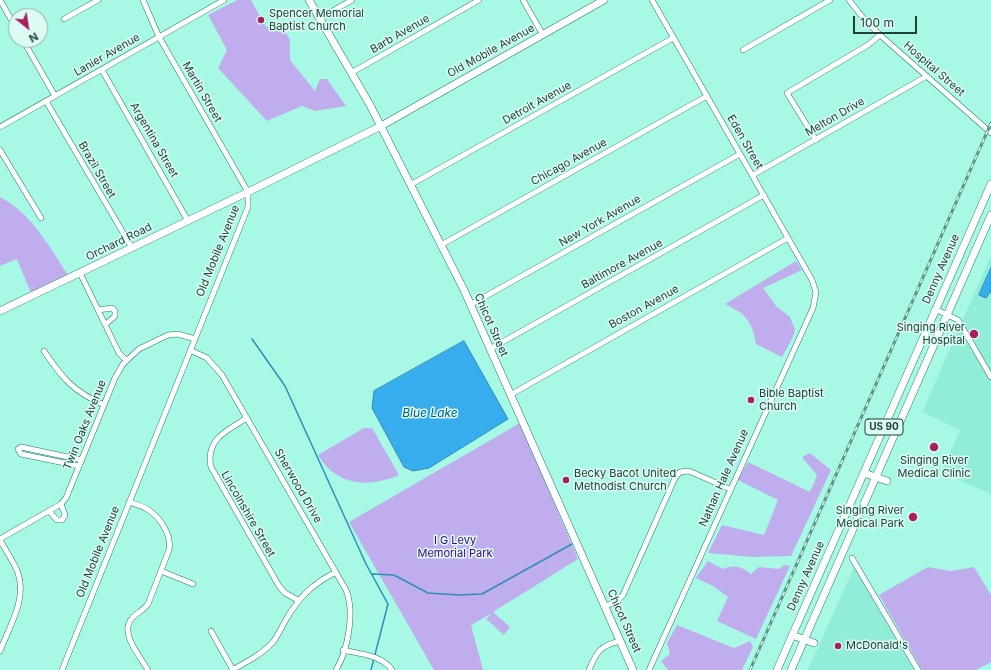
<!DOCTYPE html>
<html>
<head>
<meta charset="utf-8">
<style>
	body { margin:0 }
	#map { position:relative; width:991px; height:670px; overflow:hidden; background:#a7f9e6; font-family:Inter,sans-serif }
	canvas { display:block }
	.north { position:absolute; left:8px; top:8px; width:40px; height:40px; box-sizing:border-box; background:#dcfbf3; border:1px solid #90b1a9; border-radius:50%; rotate:150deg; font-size:11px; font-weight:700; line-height:16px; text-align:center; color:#1f413a }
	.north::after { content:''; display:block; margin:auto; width:14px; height:18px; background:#a91e60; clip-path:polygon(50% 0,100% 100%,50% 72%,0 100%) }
	.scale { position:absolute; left:853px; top:16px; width:64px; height:18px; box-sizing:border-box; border:2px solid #1f413a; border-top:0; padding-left:5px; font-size:12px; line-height:14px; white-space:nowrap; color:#1f413a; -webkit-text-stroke:3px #dcfbf3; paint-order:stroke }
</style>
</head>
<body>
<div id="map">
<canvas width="991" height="670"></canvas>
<div class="north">N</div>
<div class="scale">100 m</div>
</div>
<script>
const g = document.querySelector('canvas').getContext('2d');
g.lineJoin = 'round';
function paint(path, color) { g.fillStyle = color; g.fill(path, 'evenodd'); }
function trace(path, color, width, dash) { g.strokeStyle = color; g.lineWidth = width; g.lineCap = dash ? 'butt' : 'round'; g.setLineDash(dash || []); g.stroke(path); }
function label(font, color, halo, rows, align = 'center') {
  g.font = font + ' Inter,sans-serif'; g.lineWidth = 3; g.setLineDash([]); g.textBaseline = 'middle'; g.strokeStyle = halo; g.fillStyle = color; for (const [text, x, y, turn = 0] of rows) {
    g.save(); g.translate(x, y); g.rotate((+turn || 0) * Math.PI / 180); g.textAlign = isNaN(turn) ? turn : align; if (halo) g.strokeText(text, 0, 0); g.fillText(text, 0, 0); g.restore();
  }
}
paint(new Path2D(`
	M991,256v238l-50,-22 19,-42 -38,-18z
	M854,567l60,103h-106z`), '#92edd8');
paint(new Path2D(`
	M237,0h14l15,27 16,-1 8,14v20l25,31 5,-12h7l19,27 -31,5 -13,-5 -35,15 -49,-53 9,-18 -19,-35z
	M0,197c31,16 49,49 68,78l-37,18 -14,-34 -17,7z
	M796,261l6,9 -39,18 13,18 14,11 5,13 -3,9 -10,18 -26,-13c-4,-23 -10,-30 -31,-40z
	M520,423l58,136 -85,53 17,15 -6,8 -18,-16 6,-6 -21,12 12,45h-49l-85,-148z
	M364,428h8l27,47c-30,13 -63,11 -81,-20z
	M810,453l21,17 -40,86 -38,1 -45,-4 14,-28 42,10 14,-35 -40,-20 10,-18 62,30 7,-17 -15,-18z
	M708,561l15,8c11,-5 19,-2 28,5l8,-7 20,2 5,-4 6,1 -34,73 -39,-18 11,-24 -15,-11 -17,-8z
	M928,567l23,4 23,-4 17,28v67l-15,8h-54l-43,-75z
	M677,625l57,23 16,-7 3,6 -11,23h-74l-7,-9 9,-7 -3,-11z`), '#c0aded');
const water = new Path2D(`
	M991,268v23l-5,7 -7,-3z
	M464,341l44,78 -79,49 -16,3 -9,-4 -32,-59 2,-17z`);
paint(water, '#38adee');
trace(water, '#308db8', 1);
trace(new Path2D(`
	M252,339l33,47 81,178 22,40 -17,66
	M372,574l22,1 34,18 31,2 23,-1 90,-50`), '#308db8', 1.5);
const minor = new Path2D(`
	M0,0l16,28
	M523,0l20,35
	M849,0l15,19 16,16 111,98
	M320,18l32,-18
	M64,19l34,-19
	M23,40l32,56
	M743,50l87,-50
	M102,70l86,151
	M351,73l128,-73
	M46,101l86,147
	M0,127l224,-127
	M816,140l-29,-47 81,-48 12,-10
	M0,150l41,68
	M753,175l174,-99
	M410,185l263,-147
	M441,245l266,-149
	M80,273l39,80 7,7
	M470,305l270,-151
	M935,309l23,11 33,57
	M98,310l14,-2 3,3v5l-9,8
	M490,349l274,-154
	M190,350l17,8 15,17 124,215c9,22 2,60 -10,80
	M44,351c18,27 30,41 60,54
	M510,395l278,-157
	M247,418c-20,12 -42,22 -36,49l68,119 6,7 13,7
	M79,466l-58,-12 -3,-5 3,-2 61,13
	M129,502c6,2 13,4 18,7 13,8 25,26 22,41l-21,54c-5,7 -14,10 -18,17 -9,14 11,37 18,49
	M49,511l8,9h5l3,-5 -4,-11
	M0,539l61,-35 5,-6 49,-120 8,-14 16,-15 29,-14 10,-1 17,5
	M0,540c6,11 14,22 18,33 9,27 -9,54 -18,78
	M852,558l66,112
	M161,571l32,13
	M605,606l11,-4 7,-7 52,-117 5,-6 9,-1 41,18
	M211,631l22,39
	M343,650c17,4 39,5 49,20
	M62,670l186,-463v-15l-89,-155 -16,-37
	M232,670c15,-8 30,-16 41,-28 6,-8 9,-16 14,-24 13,-22 27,-35 49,-46
	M589,670c8,-19 11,-24 31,-29
	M649,670l164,-362 3,-16 -4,-12 -160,-280`);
const major = new Path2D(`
	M309,0l61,105 94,185 169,380
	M0,311l248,-119 133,-66 223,-126
	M864,473l23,8
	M792,635l22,8
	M777,670l214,-486
	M791,670l200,-455`);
trace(minor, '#1f7767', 6);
trace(major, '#1f7767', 8);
trace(minor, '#fff', 5);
trace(major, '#fff', 7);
const rail = new Path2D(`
	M750,670l241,-547`);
trace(rail, '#5d9588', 3);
trace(rail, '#dcfbf3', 1.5, [4.5]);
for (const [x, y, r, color] of [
	[261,20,4,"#a91e60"],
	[974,334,5,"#a91e60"],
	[751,400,4,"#a91e60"],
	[934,447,5,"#a91e60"],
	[566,480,4,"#a91e60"],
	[913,517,5,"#a91e60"],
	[838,646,4,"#a91e60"]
]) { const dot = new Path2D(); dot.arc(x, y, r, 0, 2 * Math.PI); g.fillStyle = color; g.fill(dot); trace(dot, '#dcfbf3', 1.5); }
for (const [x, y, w] of [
	[884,427,38]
]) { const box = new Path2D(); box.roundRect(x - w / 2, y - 8, w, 16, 3); g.fillStyle = '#dcfbf3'; g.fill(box); trace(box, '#1f413a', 1); }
label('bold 10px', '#1f413a', null, [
	["US 90",884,427]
]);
label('11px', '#1f413a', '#dcfbf3', [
	["Spencer Memorial",269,14],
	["Baptist Church",269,27],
	["Singing River",965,328,"right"],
	["Hospital",965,341,"right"],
	["Bible Baptist",759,394],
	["Church",759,407],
	["Singing River",934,461,"center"],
	["Medical Clinic",934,474,"center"],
	["Becky Bacot United",574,474],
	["Methodist Church",574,487],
	["Singing River",904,511,"right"],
	["Medical Park",904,524,"right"],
	["McDonald's",846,646]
], 'left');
label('11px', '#1f413a', '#dcfbf3', [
	["Barb Avenue",400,34,-30],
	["Old Mobile Avenue",491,51,-29],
	["Lanier Avenue",107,55,-30],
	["Hospital Street",934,69,41],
	["Martin Street",202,92,60],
	["Detroit Avenue",537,103,-29],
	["Melton Drive",835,117,-30],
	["Argentina Street",154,140,60],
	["Eden Street",745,142,60],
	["Chicago Avenue",569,162,-29],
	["Brazil Street",97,170,60],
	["New York Avenue",600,221,-30],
	["Orchard Road",119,242,-26],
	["Old Mobile Avenue",218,251,-68],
	["Baltimore Avenue",622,264,-29],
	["Denny Avenue",941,269,-66],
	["Boston Avenue",644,307,-29],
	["Chicot Street",491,325,66],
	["Twin Oaks Avenue",85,425,-68],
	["Nathan Hale Avenue",724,478,-66],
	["Sherwood Drive",298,486,60],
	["Lincolnshire Street",248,514,60],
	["Old Mobile Avenue",98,552,-68],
	["Denny Avenue",806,576,-66],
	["Chicot Street",624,621,66]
]);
label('11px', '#41047b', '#dcfbf3', [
	["I G Levy",455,541],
	["Memorial Park",455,554]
]);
label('italic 12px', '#015e89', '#dcfbf3', [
	["Blue Lake",430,413]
]);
</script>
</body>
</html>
